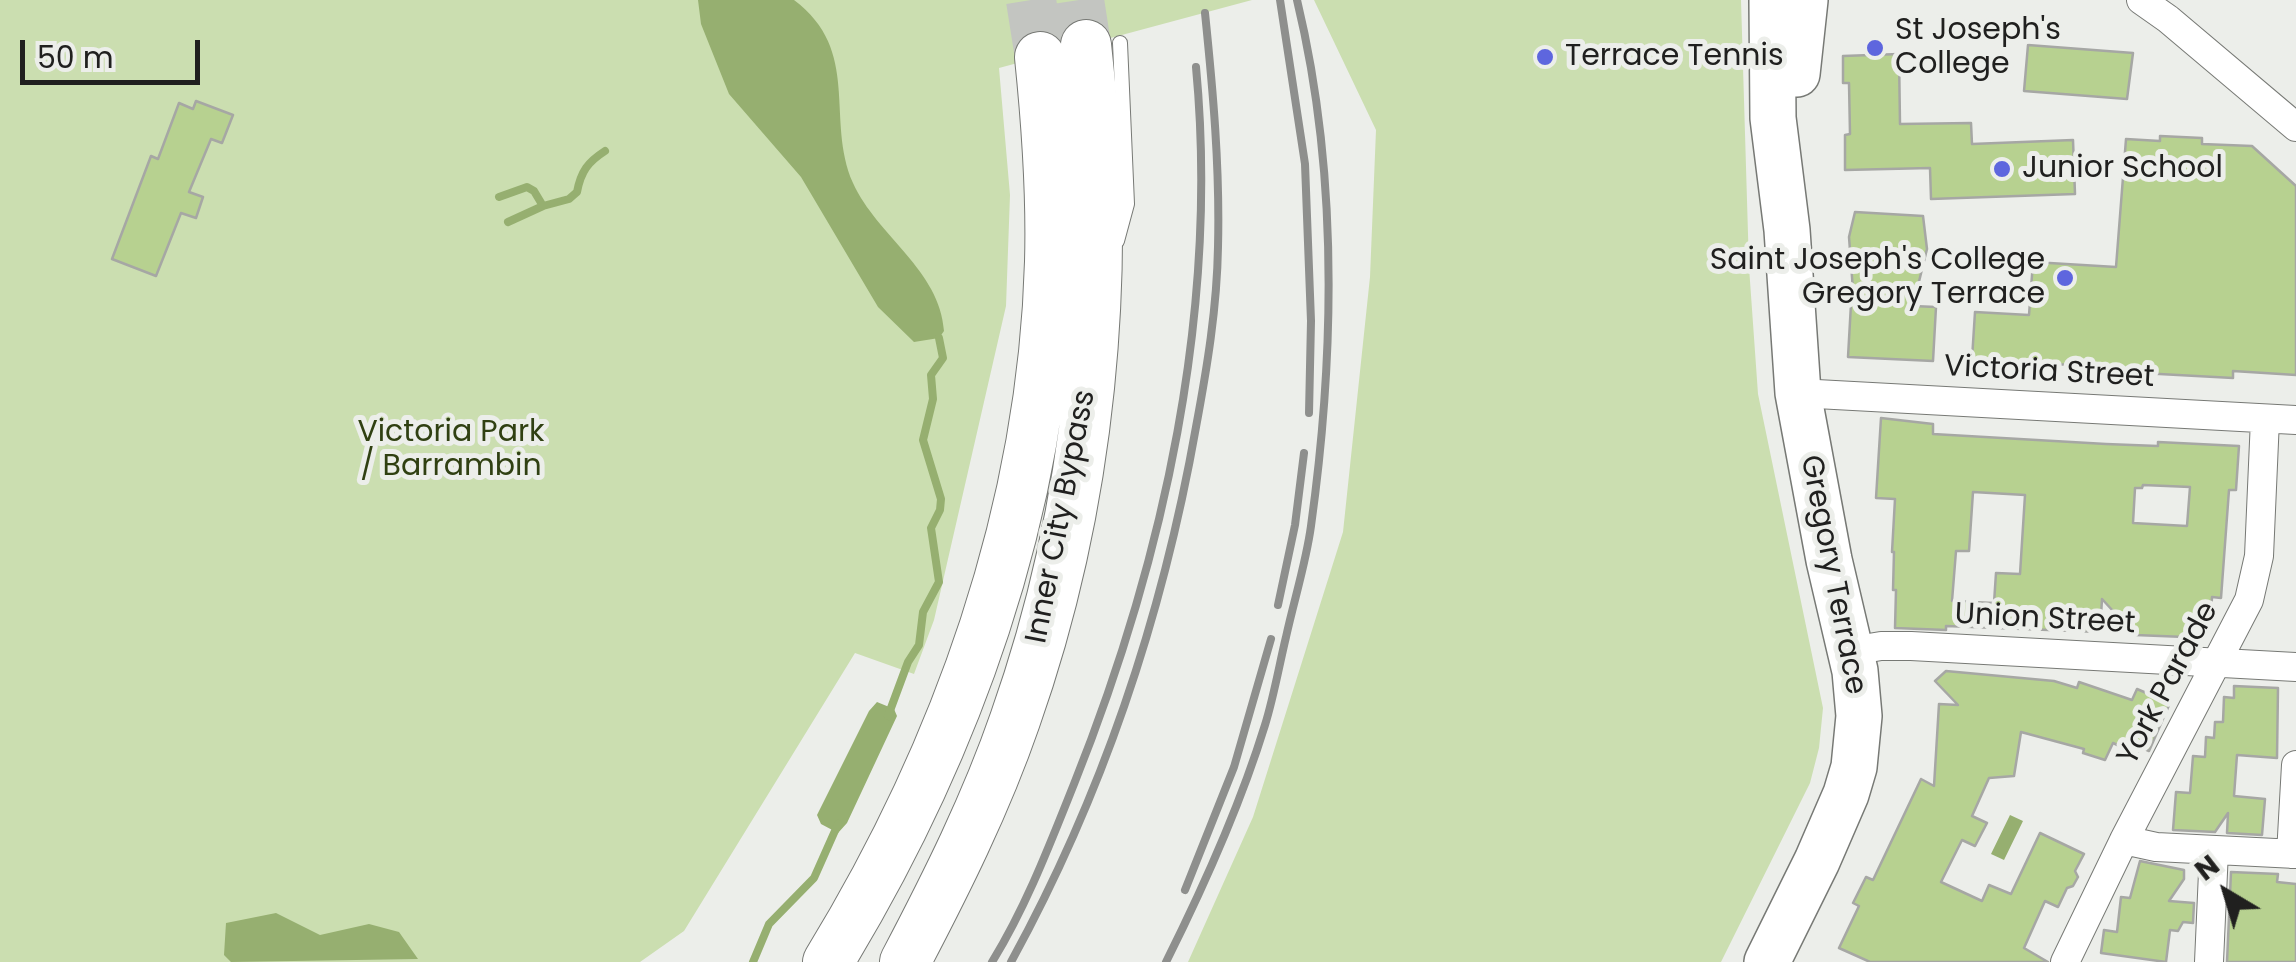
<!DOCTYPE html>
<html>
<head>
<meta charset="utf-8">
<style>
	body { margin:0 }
	#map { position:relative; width:2296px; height:962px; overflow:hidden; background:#eceeea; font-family:Poppins,sans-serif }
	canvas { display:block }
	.north { position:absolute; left:2176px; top:842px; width:100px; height:100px; -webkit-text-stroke:8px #eceeea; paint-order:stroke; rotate:322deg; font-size:28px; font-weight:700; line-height:40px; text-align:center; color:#20201f }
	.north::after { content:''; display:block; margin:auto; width:35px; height:45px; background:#20201f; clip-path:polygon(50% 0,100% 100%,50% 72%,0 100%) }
	.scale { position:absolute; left:20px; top:40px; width:180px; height:45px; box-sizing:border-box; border:5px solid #20201f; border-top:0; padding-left:12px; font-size:30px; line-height:35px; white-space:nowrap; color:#20201f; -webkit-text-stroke:8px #eceeea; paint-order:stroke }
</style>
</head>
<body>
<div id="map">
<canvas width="2296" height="962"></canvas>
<div class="north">N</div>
<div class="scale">50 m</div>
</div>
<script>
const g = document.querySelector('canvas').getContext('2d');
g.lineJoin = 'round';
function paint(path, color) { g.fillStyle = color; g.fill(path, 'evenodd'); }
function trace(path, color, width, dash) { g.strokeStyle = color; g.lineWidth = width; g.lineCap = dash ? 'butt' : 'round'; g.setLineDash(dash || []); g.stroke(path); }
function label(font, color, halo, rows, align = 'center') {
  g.font = font + ' Poppins,sans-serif'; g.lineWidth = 10; g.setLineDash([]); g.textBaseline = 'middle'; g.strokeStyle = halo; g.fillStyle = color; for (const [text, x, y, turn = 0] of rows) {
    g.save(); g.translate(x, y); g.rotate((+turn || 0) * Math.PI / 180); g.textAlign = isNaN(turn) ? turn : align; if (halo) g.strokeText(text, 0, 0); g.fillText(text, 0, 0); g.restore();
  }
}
paint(new Path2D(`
	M0,0h1252l-253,68 11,127 -4,111 -72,314 -20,54 -59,-21 -171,278 -44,31h-640z
	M1314,0h427l8,267 9,127 65,314 -4,40 -9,35 -89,179h-533l65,-145 90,-285 27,-255 6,-147z`), '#cbdeb0');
paint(new Path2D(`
	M698,0h96c68,51 31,119 59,183 24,53 87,87 91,148l-5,7 -25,4 -36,-35 -77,-130 -72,-83 -28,-70z
	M877,702l17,7 3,7 -50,107 -9,10 -17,-9 -4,-9 52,-104z
	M2010,815l13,6 -19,39 -13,-6z
	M276,913l44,22 49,-11 30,8 19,27 -187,3 -7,-7 2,-32z`), '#96af70');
trace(new Path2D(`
	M499,197l28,-10 7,4 9,15 26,-7 8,-7c4,-21 11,-30 28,-41
	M508,222l35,-16
	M888,716l20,-54 11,-17 4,-33 16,-30 -8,-54 9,-18 1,-11 -18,-59 10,-41 -2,-24 12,-17 -4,-20
	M753,962l16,-38 45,-46 24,-54`), '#96af70', 8);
const building = new Path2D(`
	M2028,45l105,8 -6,46 -103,-8z
	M1899,54l1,70 71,-1 1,21 101,-4 2,54 -144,5 -1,-31 -85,2v-35l5,-1 -1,-51h-6v-27z
	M196,101l37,14 -11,28 -11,-4 -22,53 14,5 -7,21 -15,-5 -25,63 -44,-17 39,-103 7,3 21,-56 14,6z
	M2160,136l42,2v6l50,2 44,40v189l-63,-4v7l-129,-7v-4l-132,-8 3,-47 54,3 4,-53 83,5 10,-128 34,2z
	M1855,212l68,4 4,33 -14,57 23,1 -3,54 -85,-4 3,-53h3l-5,-67z
	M1881,418l52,6v10l173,10 52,2v-4l81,4 -3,44h-7l-8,108 -9,-1 -1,17h-7v11h-6l-13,12 -50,-2 -33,-36 -2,33 -154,-6v4l-51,-2 1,-38h-3l1,-38h-2l3,-53 -19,-1zM2143,485l47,2 -3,39 -54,-3 2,-35h7zM1973,492l52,3 -5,79 -24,-1 -2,30 -42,-2 4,-50h13z
	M1946,671l108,10 23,7 2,-6 53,18 5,-11 33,14 -21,48 -9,-4 -3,7 -24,-11 -8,17 -22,-7 1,-4 -63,-17 -7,44 -25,2 -17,38 15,7 -12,23 -13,-6 -21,42 41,19 7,-16 22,9 29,-61 44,21 -9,17 3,6 -5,9 -6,2 -9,19 -13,-6 -21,47 24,14h-178l-31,-14 20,-42 -6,-3 13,-26 7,3 48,-101 13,7 5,-82 19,1 -23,-24z
	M2234,686l44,2 -1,70 -40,-3 -3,41 31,3 -3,36 -35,-2 1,-20 -13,19 -42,-2 3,-38 14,1 3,-37 12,1 1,-20 8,1 1,-16h8l1,-25 10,1z
	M2140,861l44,9v9l-15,22 25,2 -1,20 -10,-1 -5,9 -8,-1 -4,32 -65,-9 3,-23 13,2 4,-35 9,1z
	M2231,872l47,2 -1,8 19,2v78h-69z`);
paint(building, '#b7d190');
trace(building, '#a6a7a4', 2.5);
trace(new Path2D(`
	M1031,0l9,57
	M1079,0l7,45`), '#c3c5c1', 50, [50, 25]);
const lane = new Path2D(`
	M1117,241l10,-37 -7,-161`);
const street = new Path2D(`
	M2141,0l27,19 128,108
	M1798,393l498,27
	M1851,651l30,-5h30l385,21
	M2124,840l32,7 140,7
	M2291,854l5,-89
	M2065,962l59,-122 125,-240 10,-44 6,-137
	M2209,962l5,-112`);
const primary = new Path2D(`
	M1797,74l8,-74
	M1767,962l50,-101 29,-67 8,-27 5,-51 -4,-45 -26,-111 -31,-167 -11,-163 -14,-112 -1,-118`);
const highway = new Path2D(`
	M828,962c129,-211 215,-451 222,-700 2,-69 -3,-137 -10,-205
	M905,962c41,-78 81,-158 110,-242 76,-215 98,-450 71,-675`);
trace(lane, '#777975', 16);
trace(street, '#777975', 30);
trace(primary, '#777975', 48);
trace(highway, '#777975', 52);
trace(lane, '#fff', 14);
trace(street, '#fff', 28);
trace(primary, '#fff', 45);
trace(highway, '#fff', 50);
trace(new Path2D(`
	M1280,0l25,164 6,157 -2,92
	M1278,605l17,-80 9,-72
	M1185,890l49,-123 37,-128
	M992,962c34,-55 58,-118 82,-178 90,-225 145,-474 122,-717
	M1011,962c91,-166 152,-348 185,-535 11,-59 21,-119 22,-180 2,-79 -5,-156 -13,-234
	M1166,962c38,-76 74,-156 99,-237 9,-29 14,-59 21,-88 8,-37 20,-74 25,-111 24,-173 27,-356 -14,-526`), '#8e8f8d', 8);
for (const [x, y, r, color] of [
	[1875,48,10,"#5e66de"],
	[1545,57,10,"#5e66de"],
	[2002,169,10,"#5e66de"],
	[2065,278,10,"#5e66de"]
]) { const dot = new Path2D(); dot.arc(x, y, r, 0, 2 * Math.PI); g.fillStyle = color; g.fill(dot); trace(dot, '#eceeea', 4); }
label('30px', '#20201f', '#eceeea', [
	["St Joseph's",1895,31],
	["College",1895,65],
	["Terrace Tennis",1565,57],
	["Junior School",2022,169],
	["Saint Joseph's College",2045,261,"right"],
	["Gregory Terrace",2045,295,"right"]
], 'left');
label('30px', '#20201f', '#eceeea', [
	["Victoria Street",2049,373,3],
	["Inner City Bypass",1062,517,-79],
	["Gregory Terrace",1832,575,79],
	["Union Street",2045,620,3],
	["York Parade",2169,684,-62]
]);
label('30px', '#304012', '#eceeea', [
	["Victoria Park",451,433],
	["/ Barrambin",451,467]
]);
</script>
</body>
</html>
